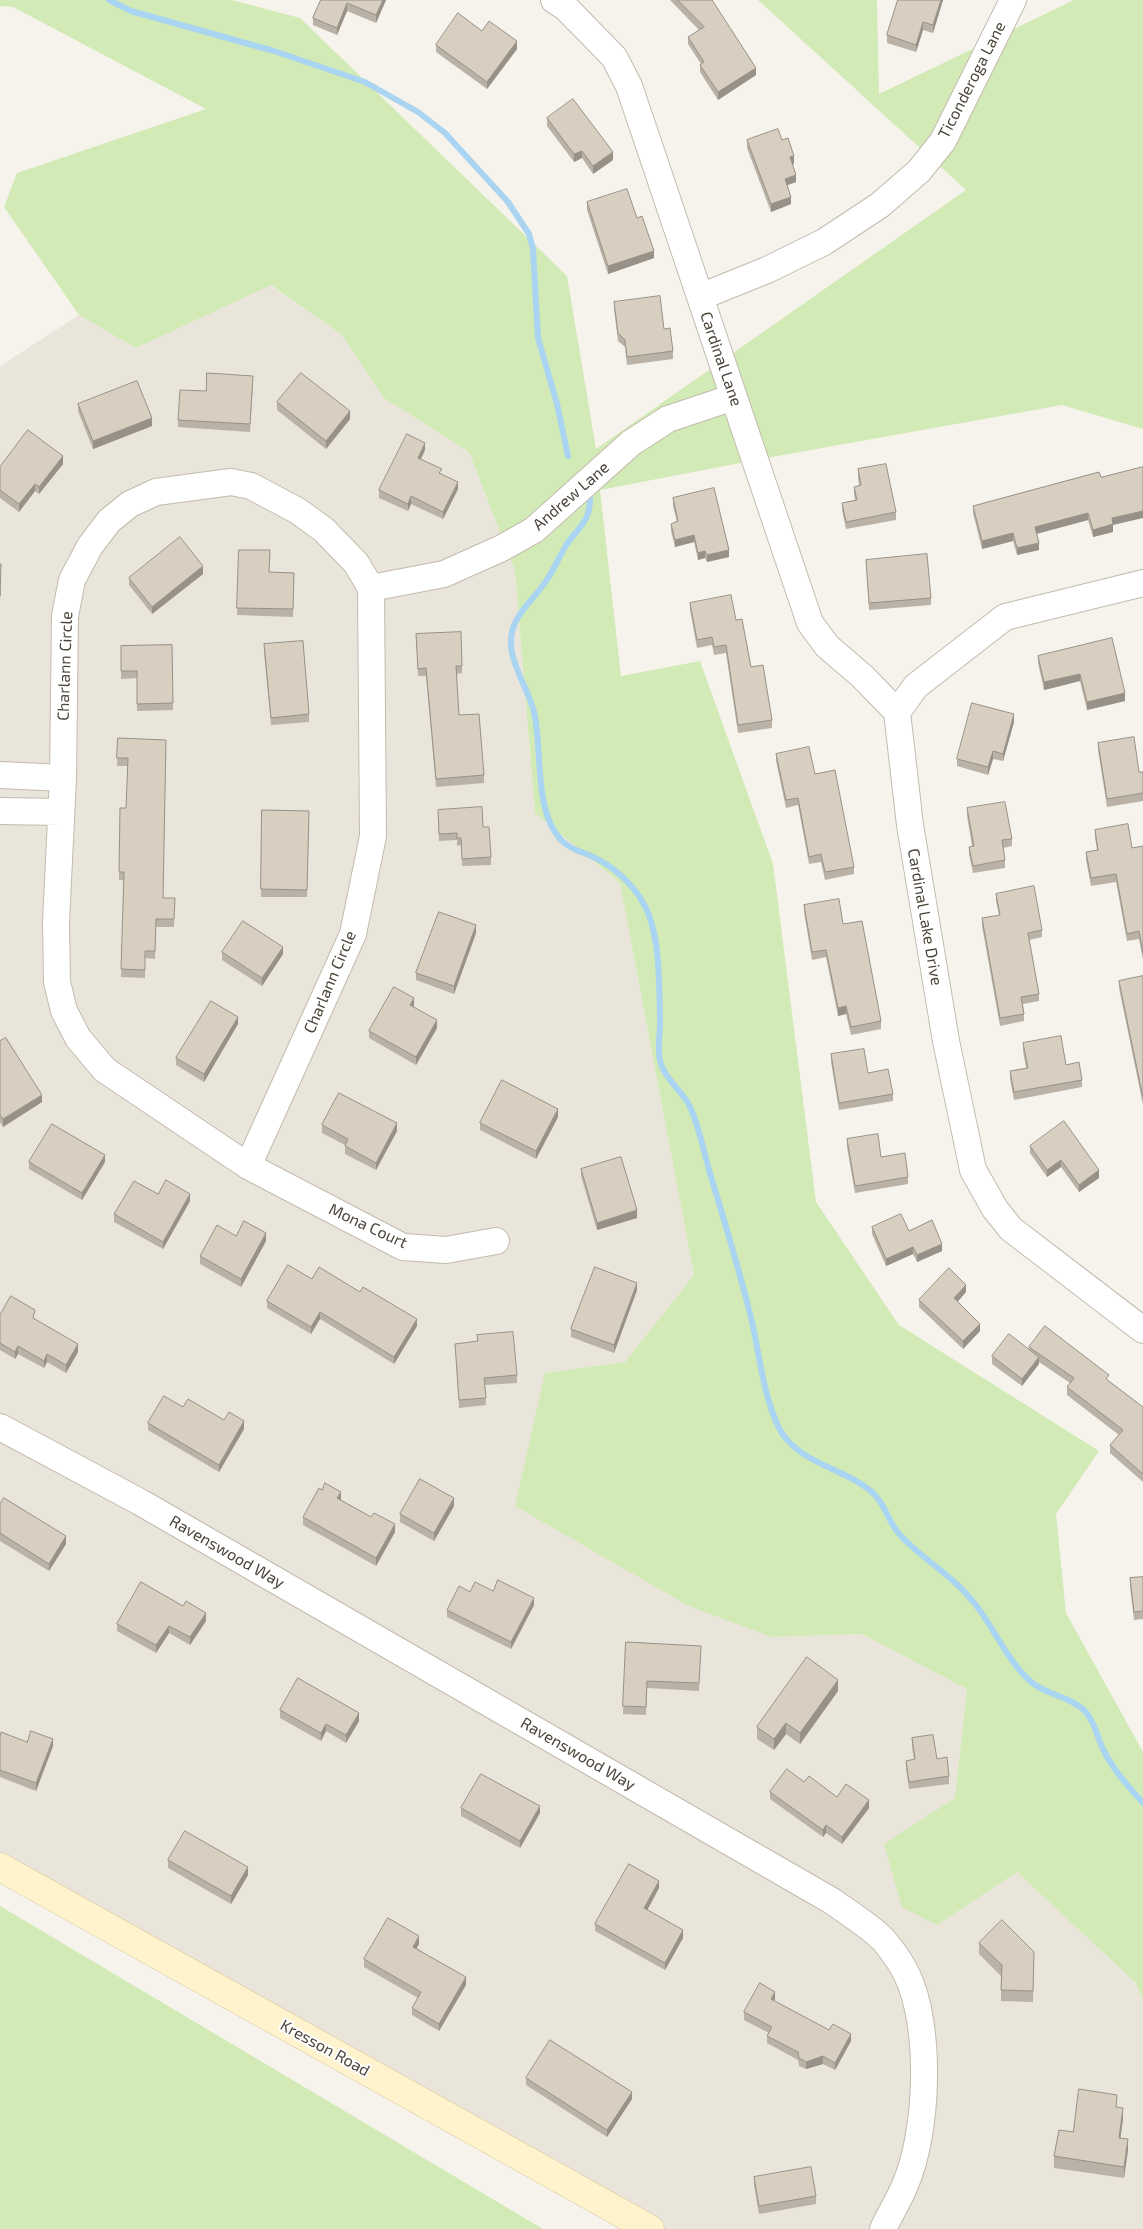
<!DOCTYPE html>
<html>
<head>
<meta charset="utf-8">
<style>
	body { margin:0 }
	canvas { display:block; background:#f6f3ec }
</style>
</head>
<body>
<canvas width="1143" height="2229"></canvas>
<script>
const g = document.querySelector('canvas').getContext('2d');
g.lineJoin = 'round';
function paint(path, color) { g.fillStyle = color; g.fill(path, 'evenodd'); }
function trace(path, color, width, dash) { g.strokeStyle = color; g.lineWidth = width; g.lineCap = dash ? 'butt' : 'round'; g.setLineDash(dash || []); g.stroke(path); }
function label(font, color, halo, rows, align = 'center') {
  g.font = font + ' "Exo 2",sans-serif'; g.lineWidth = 4; g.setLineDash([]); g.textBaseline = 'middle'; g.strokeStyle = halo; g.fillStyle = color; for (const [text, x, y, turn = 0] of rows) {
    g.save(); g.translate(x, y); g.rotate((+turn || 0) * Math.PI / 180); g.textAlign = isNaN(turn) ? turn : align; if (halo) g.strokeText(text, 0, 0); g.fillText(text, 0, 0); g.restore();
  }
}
paint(new Path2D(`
	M270,285l72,50 42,63 85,54 46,119 20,242 85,70 74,392 -69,87 -80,11 227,264 90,-3 105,55 -12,109 -71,47 53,80 80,-53 119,111 7,18v228h-493l-650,-362v-1501l79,-51 57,33z`), '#eae5da');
paint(new Path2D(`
	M0,0h232l68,18 267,258 29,173 370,-259 -208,-190h119l2,94 195,-94h69v429l-81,-24 -301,54 -161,31 21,186 79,-15 73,203 43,338 83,123 200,126 -43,63 10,99 77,139v249l-7,-18 -119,-111 -80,53 -35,-18 -18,-63 71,-46 12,-109 -105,-55 -90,3 -83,-31 -174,-100 30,-133 80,-11 69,-87 -74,-392 -85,-70 -20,-242 -46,-119 -85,-54 -42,-63 -71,-50 -135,63 -57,-33 -75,-108 13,-34 189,-64 -193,-102 -13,-1z
	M0,1906l543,323h-543z`), '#d2eab5');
trace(new Path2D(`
	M109,0l22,11 143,40 91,31 53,30 27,21 63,69 21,32 4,15 5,89 19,66 11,52
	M590,496c1,24 -10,30 -23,48 -7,11 -12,23 -19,34 -16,26 -43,40 -36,75 4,20 17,39 22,59 9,39 -1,99 28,129 8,8 17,10 27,14 26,11 50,34 60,60 11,31 10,69 11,102 1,14 -4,33 1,47 4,14 19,26 27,39 9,15 16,49 21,67 15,50 31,101 43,152 8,35 11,73 27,106 19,37 69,40 96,67 11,12 14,28 25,40 23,25 54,41 75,69 19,24 32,56 55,77 15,14 40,15 55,30 11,12 12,28 20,42 10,19 24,34 38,50`), '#a9d4f2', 6);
const street = new Path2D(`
	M554,0l12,8 48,49 15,29 181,537 17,23 36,31 34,35
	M700,297l67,-27 57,-28 56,-37 39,-34 24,-30 70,-141
	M1143,583l-138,34 -89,69 -19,26 13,113 36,216 27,129 22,39 16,20 132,101
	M371,588l73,-14 58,-26 32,-18 97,-87 37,-24 66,-22
	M0,775l63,3
	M0,811l61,1
	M248,1166l105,-232 20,-98 -2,-248 -15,-25 -32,-33 -26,-19 -47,-25 -20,-4 -75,10 -26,12 -21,17 -19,25 -18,34 -7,36 -2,162 -7,144 1,60 7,29 14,27 27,32 143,96 155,81 43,3 50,-9
	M0,1427l140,75 692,399c15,11 44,29 54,42 8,10 16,21 21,32 25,52 21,158 -2,210 -6,15 -15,29 -22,44`);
const secondary = new Path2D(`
	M0,1867l650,362`);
trace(street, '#c2bbae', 28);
trace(secondary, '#d6c79b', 29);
trace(street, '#fff', 26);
trace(secondary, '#fff3cd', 28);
paint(new Path2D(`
	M321,0h65l-10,23 -29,-12 -10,24 -24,-10v-7z
	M670,0h42l44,75 -38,25 -18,-28v-7l1,-1 -13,-20v-7l11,-7z
	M898,0h45l-10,33 -10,-3 -7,22 -29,-9v-8z
	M482,31l35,18 -30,40 -51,-37v-7z
	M547,118l66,42 -20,14 -11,-16 -8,4 -27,-36z
	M747,140h35l12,24h-2l4,18 -9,3 4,19 -20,8 -24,-64z
	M587,202l50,16 17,40 -46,16 -21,-64z
	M614,302l50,27 9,22v8l-46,6 -2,-18 -7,-6 -4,-32z
	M253,383l-3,49 -72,-5v-7l28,-29z
	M277,402l73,17 -24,30 -49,-39z
	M78,404l74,22 -59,23 -15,-38z
	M425,450l-4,9 21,15 16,15 -15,30 -32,-15 -3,7 -29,-13v-8z
	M63,464l-24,30 -4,-3 -16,21 -19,-14v-31z
	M858,469l38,43v8l-50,9 -4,-19v-7l13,-3 -1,-6v-7l5,-1 -1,-9z
	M1099,472l14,53v7l-20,5 -5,-17 -51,14 2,16 -22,5 -4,-14 -31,8 -9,-36v-7z
	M673,498l56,59 -22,5 -2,-4 -7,2 -4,-18 -19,5 -4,-16v-7l6,-2 -4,-16z
	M239,550l30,22 25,1 -1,44 -56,-2z
	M866,560l65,38v7l-62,5z
	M203,574l-51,40 -23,-29v-7z
	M690,603l46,17 15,47 21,53v8l-34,5 -12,-80 -12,2 -2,-10 -15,3 -7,-38z
	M416,634l46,32v7l-6,1 3,41 25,60v8l-48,4 -10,-111h-8z
	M1112,638l13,63 -38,9 -7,-29 -36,9 -6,-27v-7z
	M264,644l45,70v8l-38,3 -7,-73z
	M172,645l1,65 -36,1v-33l-16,1v-33z
	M1014,722l-11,39 -10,-2 -5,16 -31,-9v-7z
	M118,738l48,2 -3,158h12l-1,29h-18l-1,32 -10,-1v20l-24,-1 3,-97h-5l1,-72h6l2,-42h-11z
	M1098,743l41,29h4v29l-36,6 -9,-57z
	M776,754l39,20 39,93v7l-29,6 -4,-18 -12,2 -11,-59 -12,3 -10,-47z
	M967,808l45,31v7l-9,2 2,12v8l-32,5 -4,-19v-7l3,-1 -5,-30z
	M262,810l47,1 -2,86h-46z
	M438,810l45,17 8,30v8l-29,1 -1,-21 -4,1v-6l-18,1z
	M1095,830l37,18 11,-2v114l-4,-21 -12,2 -11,-59 -25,4 -5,-26v-8l11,-2 -2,-12z
	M996,894l46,36v7l-13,3 10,54v7l-16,3 1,10v7l-24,5 -18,-100v-8l17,-3 -3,-14z
	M804,905l39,19 38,97v8l-30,6 -5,-21 -8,2 -12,-59 -14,3 -8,-48z
	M476,933l-22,61 -38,-14v-7z
	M222,952l61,2 -21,32 -40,-26z
	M1143,976v129l-24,-117v-7z
	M414,1006l-1,1 24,21 -21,37 -47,-27v-7z
	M238,1024l-34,58 -28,-17v-7z
	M0,1041l42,61 -39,25 -3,-5z
	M1023,1043l43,22 16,15v7l-68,13 -4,-21v-8l16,-3 -3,-17z
	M831,1054l37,19 25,21v7l-54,9 -8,-48z
	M558,1117l-22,42 -56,-29v-7z
	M322,1125l75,6 -21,39 -31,-16v-9l-23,-12z
	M847,1139l34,18 27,20v7l-53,9 -8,-46z
	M1030,1146l69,32 -20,14 -18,-25 -14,10 -17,-24z
	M29,1162h76l-23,38 -53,-31z
	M581,1169l56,49 -40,12 -16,-54z
	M190,1201l-27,48 -49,-27v-8z
	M872,1227l37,4 33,20 -25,11 -4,-8 -27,12 -14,-32z
	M266,1241l-25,46 -41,-23v-8z
	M312,1279l105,47 -23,38 -74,-45 -9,15 -44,-26v-7z
	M637,1290l-23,63 -43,-16v-8z
	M966,1292l-9,10 23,29 -17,18 -44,-42v-7z
	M0,1315l35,3v1l43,33 -12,21 -19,-11 -3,6 -26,-14 -3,5 -15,-9z
	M477,1335l40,40v8l-32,2 1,20 -27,3 -4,-64 22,-2z
	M1029,1347l80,34 34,26v75l-33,-29v-8l9,-10 -52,-40v-8l3,-4 -31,-21v2l-17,22 -30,-22v-8l37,-7z
	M183,1407l41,13 20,9 -25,43 -71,-42v-7z
	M341,1500l30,17 24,15 -19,34 -73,-41v-8z
	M0,1504l66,40 -17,27 -49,-30z
	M454,1506l-20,35 -34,-19v-8z
	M1143,1577v42l-9,1 -4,-34v-8z
	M493,1591l41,14 -23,44 -64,-32v-7l23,-18z
	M206,1621l-16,24 -21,-12 -13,20 -39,-22v-7z
	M626,1642l75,4 -2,45 -52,-3 -1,27 -23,-1z
	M838,1691l-38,53 -14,-10 -12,16 -17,-11v-12z
	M280,1710l79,11 -13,22 -20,-12 -5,10 -41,-23z
	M0,1736l27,6 26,4 -17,45 -36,-14z
	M912,1738l37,38v8l-40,5 -3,-21v-7l8,-1 -2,-14z
	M804,1782l33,15 32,11 -27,36 -16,-11 -3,4 -53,-38v-7z
	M461,1808l79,5 -20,35 -59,-32z
	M168,1860l80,15 -17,29 -63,-36z
	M659,1888l-12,22 36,28 -18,32 -70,-39v-7z
	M979,1943l55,9 -1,50 -32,-1v-25l-22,-22z
	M419,1944l-2,4 49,37 -27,46 -27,-16v-7l6,-10 -54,-31v-8z
	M775,1999l-1,2 55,29 22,11 -16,29 -12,-6 -17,5 -7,-3 -1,-6 -31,-17v-7l2,-3 -25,-13v-8z
	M526,2078l106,21 -25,38 -81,-52z
	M1117,2107l6,12 -3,19 8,12 -4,28 -70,-10v-12l19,-24z
	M754,2177l62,19v8l-57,10 -5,-29z`), '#bab2a6');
paint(new Path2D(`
	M383,0h3l-10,23v-8z
	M941,0h2l-10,33v-8z
	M347,3v8l-10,24v-7z
	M923,22v8l-7,22v-7z
	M517,41v8l-30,40v-7z
	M756,68v7l-38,25v-8z
	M582,151v7l-8,4v-8z
	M613,152v8l-20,14v-8z
	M794,156v8l-4,1v-8z
	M796,175v7l-11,4v-7z
	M791,197v7l-20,8v-8z
	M654,251v7l-46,16v-8z
	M350,411v8l-24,30v-8z
	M152,418v8l-59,23v-8z
	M425,443v7l-7,15v-7z
	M63,456v8l-24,30v-7z
	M458,482v7l-15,30v-7z
	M35,484v7l-16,21v-8z
	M411,496v8l-3,7v-7z
	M1143,511v7l-30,7v7l-20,5v-7l19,-12z
	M1088,513v7l-53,14v-7z
	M1013,533v8l-31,8v-8z
	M694,535v7l-19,5v-7z
	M1039,543v7l-22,5v-7z
	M729,550v7l-22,5v-7z
	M705,551v7l-7,2v-7z
	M203,566v8l-51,40v-7z
	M1080,674v7l-36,9v-8z
	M1125,693v8l-38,9v-8z
	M1014,714v8l-11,39v-7z
	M993,751v8l-5,16v-8z
	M476,925v8l-22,61v-8z
	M283,947v7l-21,32v-8z
	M414,998v8l-4,6v-7z
	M846,1006v8l-8,2v-8z
	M238,1017v7l-34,58v-8z
	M437,1020v8l-21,37v-8z
	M42,1095v7l-39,25v-8z
	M558,1109v8l-22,42v-8z
	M397,1123v8l-21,39v-7z
	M105,1155v7l-23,38v-7z
	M1061,1160v7l-14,10v-7z
	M1099,1170v8l-20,14v-7z
	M190,1194v7l-27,48v-7z
	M637,1210v8l-40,12v-7z
	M266,1233v8l-25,46v-8z
	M942,1244v7l-25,11v-7z
	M913,1247v7l-27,12v-7z
	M637,1283v7l-23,63v-8z
	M966,1285v7l-12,14v-8z
	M320,1312v7l-9,15v-7z
	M417,1319v7l-23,38v-7z
	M980,1324v7l-17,18v-8z
	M78,1344v8l-12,21v-8z
	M18,1346v8l-3,5v-7z
	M47,1354v8l-3,6v-7z
	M1039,1357v7l-17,22v-7z
	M244,1421v8l-25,43v-7z
	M341,1492v8l-4,6v-8z
	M454,1498v8l-20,35v-8z
	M395,1524v8l-19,34v-8z
	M66,1536v8l-17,27v-7z
	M534,1598v7l-23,44v-7z
	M206,1613v8l-16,24v-8z
	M169,1626v7l-13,20v-8z
	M838,1680v11l-38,53v-11z
	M359,1713v8l-13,22v-8z
	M786,1723v11l-12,16v-11z
	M326,1724v7l-5,10v-8z
	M53,1739v7l-17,45v-8z
	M869,1800v8l-27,36v-7z
	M540,1806v7l-20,35v-7z
	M826,1825v8l-3,4v-7z
	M248,1867v8l-17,29v-8z
	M659,1881v7l-15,28v-8z
	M683,1930v8l-18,32v-7z
	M419,1936v8l-6,10v-7z
	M466,1977v8l-27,46v-7z
	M775,1992v7l-4,8v-8z
	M851,2034v7l-16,29v-7z
	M823,2056v8l-17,5v-7z
	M632,2092v7l-25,38v-7z
	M1123,2108v11l-4,30v-11z
	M1128,2139v11l-4,28v-11z`), '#979187');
const building = new Path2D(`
	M321,0h62l-7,15 -29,-12 -10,25 -24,-10z
	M678,0h34l44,68 -38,24 -18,-27 4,-3 -16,-25 16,-10z
	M898,0h43l-8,25 -10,-3 -7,23 -29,-10z
	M458,13l24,18 7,-10 28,20 -30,41 -51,-37z
	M573,99l40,53 -20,14 -11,-15 -8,3 -27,-36z
	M778,129l4,11 6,-2 6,18 -4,1 6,18 -11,4 6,18 -20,7 -24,-64z
	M627,189l10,29 5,-2 12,35 -46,15 -21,-64z
	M660,296l4,33 6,-1 3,23 -46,6 -2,-17 -7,-7 -4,-31z
	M207,373l46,3 -3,48 -72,-4 2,-30 26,1z
	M301,373l49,38 -24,30 -49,-39z
	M137,381l15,37 -59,23 -15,-37z
	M28,430l35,26 -24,31 -4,-3 -16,20 -19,-14v-23z
	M407,434l18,9 -7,15 24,11 -3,4 19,9 -15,30 -32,-16 -3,8 -29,-14z
	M886,464l10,48 -50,10 -4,-19 15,-3 -3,-13 7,-2 -3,-16z
	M1143,467v44l-31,7 1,6 -20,6 -5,-17 -53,14 4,16 -22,5 -4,-15 -31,8 -9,-35 126,-34 2,5z
	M714,488l15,62 -22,5 -2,-4 -7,2 -4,-18 -19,5 -4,-16 7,-3 -5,-23z
	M180,537l23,29 -51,41 -23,-29z
	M239,550h31l-1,22 25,1 -1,36 -56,-1z
	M927,554l4,44 -62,5 -3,-43z
	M0,564h1l-1,32z
	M731,595l5,25 6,-1 9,48 12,-2 9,55 -34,5 -12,-80 -12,2 -2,-10 -15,3 -7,-37z
	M461,632l1,34h-6l3,49 20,-1 5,61 -48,4 -10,-111 -8,1 -2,-35z
	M1112,638l13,55 -38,9 -7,-28 -36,8 -6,-26z
	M303,641l6,73 -38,4 -7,-74z
	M172,645l1,58 -36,1v-33h-16v-25z
	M972,703l42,11 -11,40 -10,-3 -5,16 -31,-8z
	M1134,737l5,35h4v21l-36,6 -9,-56z
	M118,738l48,2 -3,158h12l-1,21h-18l-1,32h-10v19l-24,-1 3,-97h-5l1,-64h6l2,-50h-11z
	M809,747l6,27 20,-4 19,97 -29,5 -4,-18 -12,3 -11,-59 -12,2 -10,-46z
	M1005,802l7,37 -10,1 3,20 -32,6 -4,-19 5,-1 -7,-38z
	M482,807l1,20h6l2,30 -29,2 -1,-21h-4v-5l-18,1 -1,-24z
	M262,810l47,1 -2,79 -46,-1z
	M1128,824l4,24 11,-2v107l-4,-22 -12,3 -11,-60 -25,4 -5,-26 12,-2 -3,-20z
	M1034,886l8,44 -14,3 11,61 -18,3 3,17 -24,4 -18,-100 18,-3 -4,-21z
	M839,899l4,25 19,-3 19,100 -30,6 -5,-21 -8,2 -12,-58 -14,2 -8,-47z
	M439,912l37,13 -22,61 -38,-13z
	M243,921l40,26 -21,31 -40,-26z
	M1143,976v122l-24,-117z
	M394,987l20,11 -4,7 27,15 -21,37 -47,-26z
	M211,1001l27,16 -34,57 -28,-16z
	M1061,1036l5,29 13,-3 3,18 -68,12 -4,-21 18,-3 -5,-25z
	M6,1038l36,57 -39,24 -3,-4v-74z
	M864,1049l4,24 20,-4 5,25 -54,9 -8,-49z
	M502,1080l56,29 -22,42 -56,-28z
	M339,1093l58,30 -21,40 -31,-17 3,-7 -26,-14z
	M1064,1121l35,49 -20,15 -18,-25 -14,10 -17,-24z
	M52,1124l53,31 -23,38 -53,-31z
	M878,1134l3,23 24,-4 3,24 -53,9 -8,-47z
	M621,1157l16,53 -40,13 -16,-54z
	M166,1180l24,14 -27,48 -49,-28 20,-33 24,13z
	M901,1214l8,17 23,-11 10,24 -25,11 -4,-8 -27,12 -14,-32z
	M244,1221l22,12 -25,46 -41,-23 17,-31 19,11z
	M288,1265l24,14 7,-12 41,25 3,-5 54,32 -23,38 -74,-45 -9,15 -44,-26z
	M595,1267l42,16 -23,62 -43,-16z
	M949,1268l17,17 -12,13 26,26 -17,17 -44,-41z
	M11,1296l24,14 -2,8 45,26 -12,21 -19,-11 -3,7 -26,-15 -3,6 -15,-9v-28z
	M1045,1326l64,49 -3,4 37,28v67l-33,-29 13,-15 -56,-43 7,-9 -45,-31z
	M513,1332l4,43 -33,3 2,20 -27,2 -4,-56 23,-3 -1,-6z
	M1009,1334l30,23 -17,22 -30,-23z
	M164,1396l19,11 5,-8 36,21 5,-8 15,9 -25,44 -71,-42z
	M420,1479l34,19 -20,35 -34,-19z
	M325,1483l16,9 -4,6 34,19 3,-4 21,11 -19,34 -73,-41 16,-29 3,2z
	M4,1498l62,38 -17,28 -49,-31v-29z
	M1143,1577v34l-9,1 -4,-34z
	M498,1580l36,18 -23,44 -64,-32 12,-24 11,6 5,-10 18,9z
	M141,1582l42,24 3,-5 20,12 -16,24 -21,-11 -13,19 -39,-21z
	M626,1642l75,4 -2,37 -52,-2 -1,26 -23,-1z
	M807,1657l31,23 -38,53 -14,-10 -12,16 -17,-12z
	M298,1678l61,35 -13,22 -20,-11 -5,9 -41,-23z
	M31,1731l22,8 -17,44 -36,-13v-34l1,-4 26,10z
	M933,1735l4,24 10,-2 2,19 -40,6 -3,-21 9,-2 -3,-21z
	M787,1769l17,13 5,-6 28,21 9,-13 23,16 -27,37 -16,-12 -3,5 -53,-38z
	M481,1774l59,32 -20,35 -59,-33z
	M185,1831l63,36 -17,29 -63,-36z
	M629,1864l30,17 -15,27 39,22 -18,33 -70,-39z
	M388,1918l31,18 -6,11 53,30 -27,47 -27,-16 9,-16 -57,-33z
	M1002,1920l32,32 -1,39 -32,-1 1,-25 -23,-22z
	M760,1983l15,9 -4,7 58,31 4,-6 18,10 -16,29 -12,-7 -17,6 -7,-4 -1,-6 -31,-16 5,-9 -28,-15z
	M550,2040l82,52 -25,38 -81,-52z
	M1079,2089l38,6 -1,12 7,1 -4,30 9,1 -4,28 -70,-11 5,-26 14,2z
	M811,2167l5,29 -57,10 -5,-29z`);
paint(building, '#d8cfc1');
trace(building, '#979187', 1);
label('16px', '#4b4439', '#fff', [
	["Ticonderoga Lane",972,80,-63],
	["Cardinal Lane",721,359,71],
	["Andrew Lane",571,496,-41],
	["Charlann Circle",65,666,-88],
	["Cardinal Lake Drive",925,917,80],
	["Charlann Circle",330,982,-67],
	["Mona Court",368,1226,25],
	["Ravenswood Way",227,1552,30],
	["Ravenswood Way",578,1754,30],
	["Kresson Road",325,2048,29]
]);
</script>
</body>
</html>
